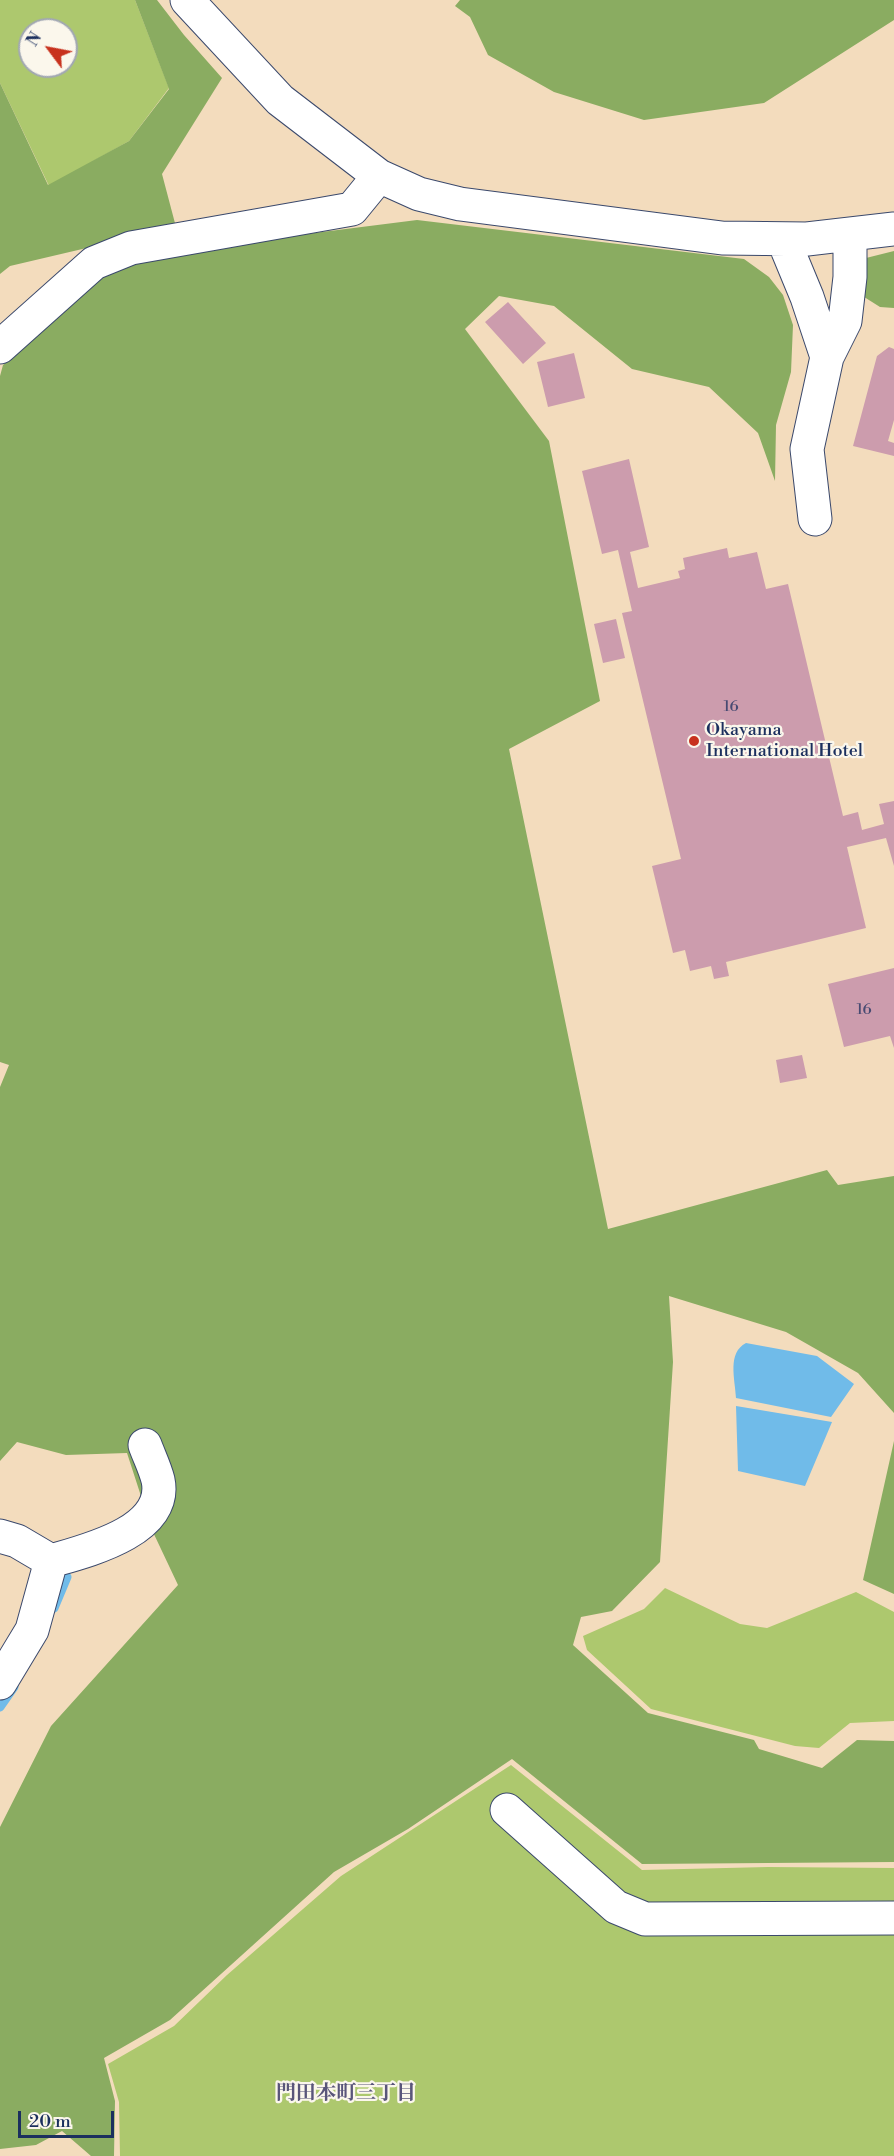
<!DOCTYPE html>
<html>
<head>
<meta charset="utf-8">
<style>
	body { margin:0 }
	#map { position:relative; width:894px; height:2156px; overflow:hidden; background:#f3dcbd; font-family:"Libre Bodoni",serif }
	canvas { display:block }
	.north { position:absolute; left:18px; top:18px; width:60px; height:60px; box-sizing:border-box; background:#fbf7ec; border:2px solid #a1a7b3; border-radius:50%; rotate:302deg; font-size:16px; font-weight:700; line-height:24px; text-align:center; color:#1b2f5e }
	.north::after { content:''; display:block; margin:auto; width:21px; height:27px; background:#c8321e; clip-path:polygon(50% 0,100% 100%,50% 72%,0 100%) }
	.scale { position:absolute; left:18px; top:2111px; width:96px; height:27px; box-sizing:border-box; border:3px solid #1b2f5e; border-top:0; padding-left:8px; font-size:18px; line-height:21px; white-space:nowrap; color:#1b2f5e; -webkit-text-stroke:4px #fbf7ec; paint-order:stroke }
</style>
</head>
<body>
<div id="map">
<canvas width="894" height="2156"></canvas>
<div class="north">N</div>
<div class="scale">20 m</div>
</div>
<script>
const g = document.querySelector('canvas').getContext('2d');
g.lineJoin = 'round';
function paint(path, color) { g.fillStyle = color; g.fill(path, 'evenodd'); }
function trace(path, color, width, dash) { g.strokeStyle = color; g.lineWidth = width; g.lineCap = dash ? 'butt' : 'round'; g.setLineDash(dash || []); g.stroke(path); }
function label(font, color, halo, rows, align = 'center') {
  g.font = font + ' "Libre Bodoni","Noto Serif JP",serif'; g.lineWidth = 4.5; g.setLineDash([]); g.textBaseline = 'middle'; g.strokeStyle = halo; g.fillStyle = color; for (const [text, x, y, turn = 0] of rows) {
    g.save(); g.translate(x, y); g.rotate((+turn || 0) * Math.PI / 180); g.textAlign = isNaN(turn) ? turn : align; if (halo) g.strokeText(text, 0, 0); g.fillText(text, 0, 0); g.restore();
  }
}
paint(new Path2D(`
	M0,0h135l34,88 -40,53 -80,45 -49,-103zM30,30h36v36h-36z
	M665,1588l75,36 27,4 89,-36 38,20v109l-44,2 -31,25 -24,-2 -144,-37 -64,-59 -4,-14 61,-27z
	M511,1765l131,105 126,-3 126,1v288h-774l-1,-54 -11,-38 66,-38 53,-51 114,-99z`), '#adc86e');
paint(new Path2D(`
	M135,0h22l27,35 38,43 -60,96 14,53 -166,39 -10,8v-191l48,102 81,-44 40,-52z
	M460,0h434v20l-130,83 -120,17 -90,-28 -66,-37 -18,-38 -15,-11z
	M417,220l327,39 25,18 14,18 10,30 -2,47 -15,53 -1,56 -17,-48 -49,-46 -77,-18 -78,-63 -55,-10 -34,33 84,112 51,260 -91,48 99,480 219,-59 11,15 56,-9v237l-36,-40 -72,-41 -117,-36 4,66 -13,200 -48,49 -31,6 -8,28 75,68 106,27 5,9 63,19 35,-28 37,1v121l-252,2 -130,-105 -104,70 -74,43 -164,148 -66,38 11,43 -1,55h-23l-29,-25 -26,14 -36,4v-322l51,-101 127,-141 -26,-55 -25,-77 -61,2 -49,-13 -17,19v-374l9,-22 -9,-3v-686l3,-11 102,-94 122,-27z
	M894,251v57l-14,-1 -19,-12 5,-37z
	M894,1441v153l-31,-14z`), '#8aac61');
paint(new Path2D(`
	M746,1343l71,13 37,28 -23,33 -95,-19c-1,-20 -9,-45 10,-55z
	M736,1406l96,16 -27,64 -67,-15z`), '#70bbe9');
trace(new Path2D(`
	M54,1608l13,-31
	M0,1707l14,-20`), '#70bbe9', 9);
paint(new Path2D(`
	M508,302l38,41 -23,21 -38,-42z
	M889,347l5,2v71l-6,21 6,2v13l-41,-10 24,-90z
	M574,353l11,45 -37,9 -11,-45z
	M629,459l20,88 -19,5 8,36 42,-10 -2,-7 7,-2 -2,-11 44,-10 2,10 28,-6 9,37 22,-5 55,232 15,-4 4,18 22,-6 -5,-20 15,-3v65l-8,-28 -39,9 19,81 -140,34 3,14 -15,3 -3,-13 -21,5 -5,-21 -12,3 -21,-87 29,-7 -59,-246 10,-2 -14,-61 -16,4 -20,-83z
	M616,619l9,39 -22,5 -9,-39z
	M894,968v80l-4,-12 -46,11 -16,-63z
	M802,1055l5,23 -27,5 -4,-23z`), '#cc9cad');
const minor = new Path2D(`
	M187,0l93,100 99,76 40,18 41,10 262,34 85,1 87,-10
	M783,239l24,58 20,60
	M0,347l94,-84 37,-15 221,-39 27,-33
	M815,519l-8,-70 20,-92 18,-36 5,-44v-42
	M0,1536l17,5 34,20
	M0,1683l32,-53 19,-69c35,-10 118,-30 107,-81 -3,-12 -9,-24 -13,-35
	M507,1810l109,97 29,12 249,-1`);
trace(minor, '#3b496c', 35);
trace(minor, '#fff', 33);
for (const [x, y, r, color] of [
	[694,741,6,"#c8321e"]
]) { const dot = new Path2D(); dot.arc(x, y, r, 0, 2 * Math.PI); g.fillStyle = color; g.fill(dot); trace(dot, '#fbf7ec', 2); }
label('15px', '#474a72', null, [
	["16",731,707],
	["16",864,1010]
]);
label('18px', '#1b2f5e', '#fbf7ec', [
	["Okayama",706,731],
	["International Hotel",706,752]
], 'left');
label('bold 20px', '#59557a', '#fbf7ec', [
	["門田本町三丁目",346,2094]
]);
</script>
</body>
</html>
